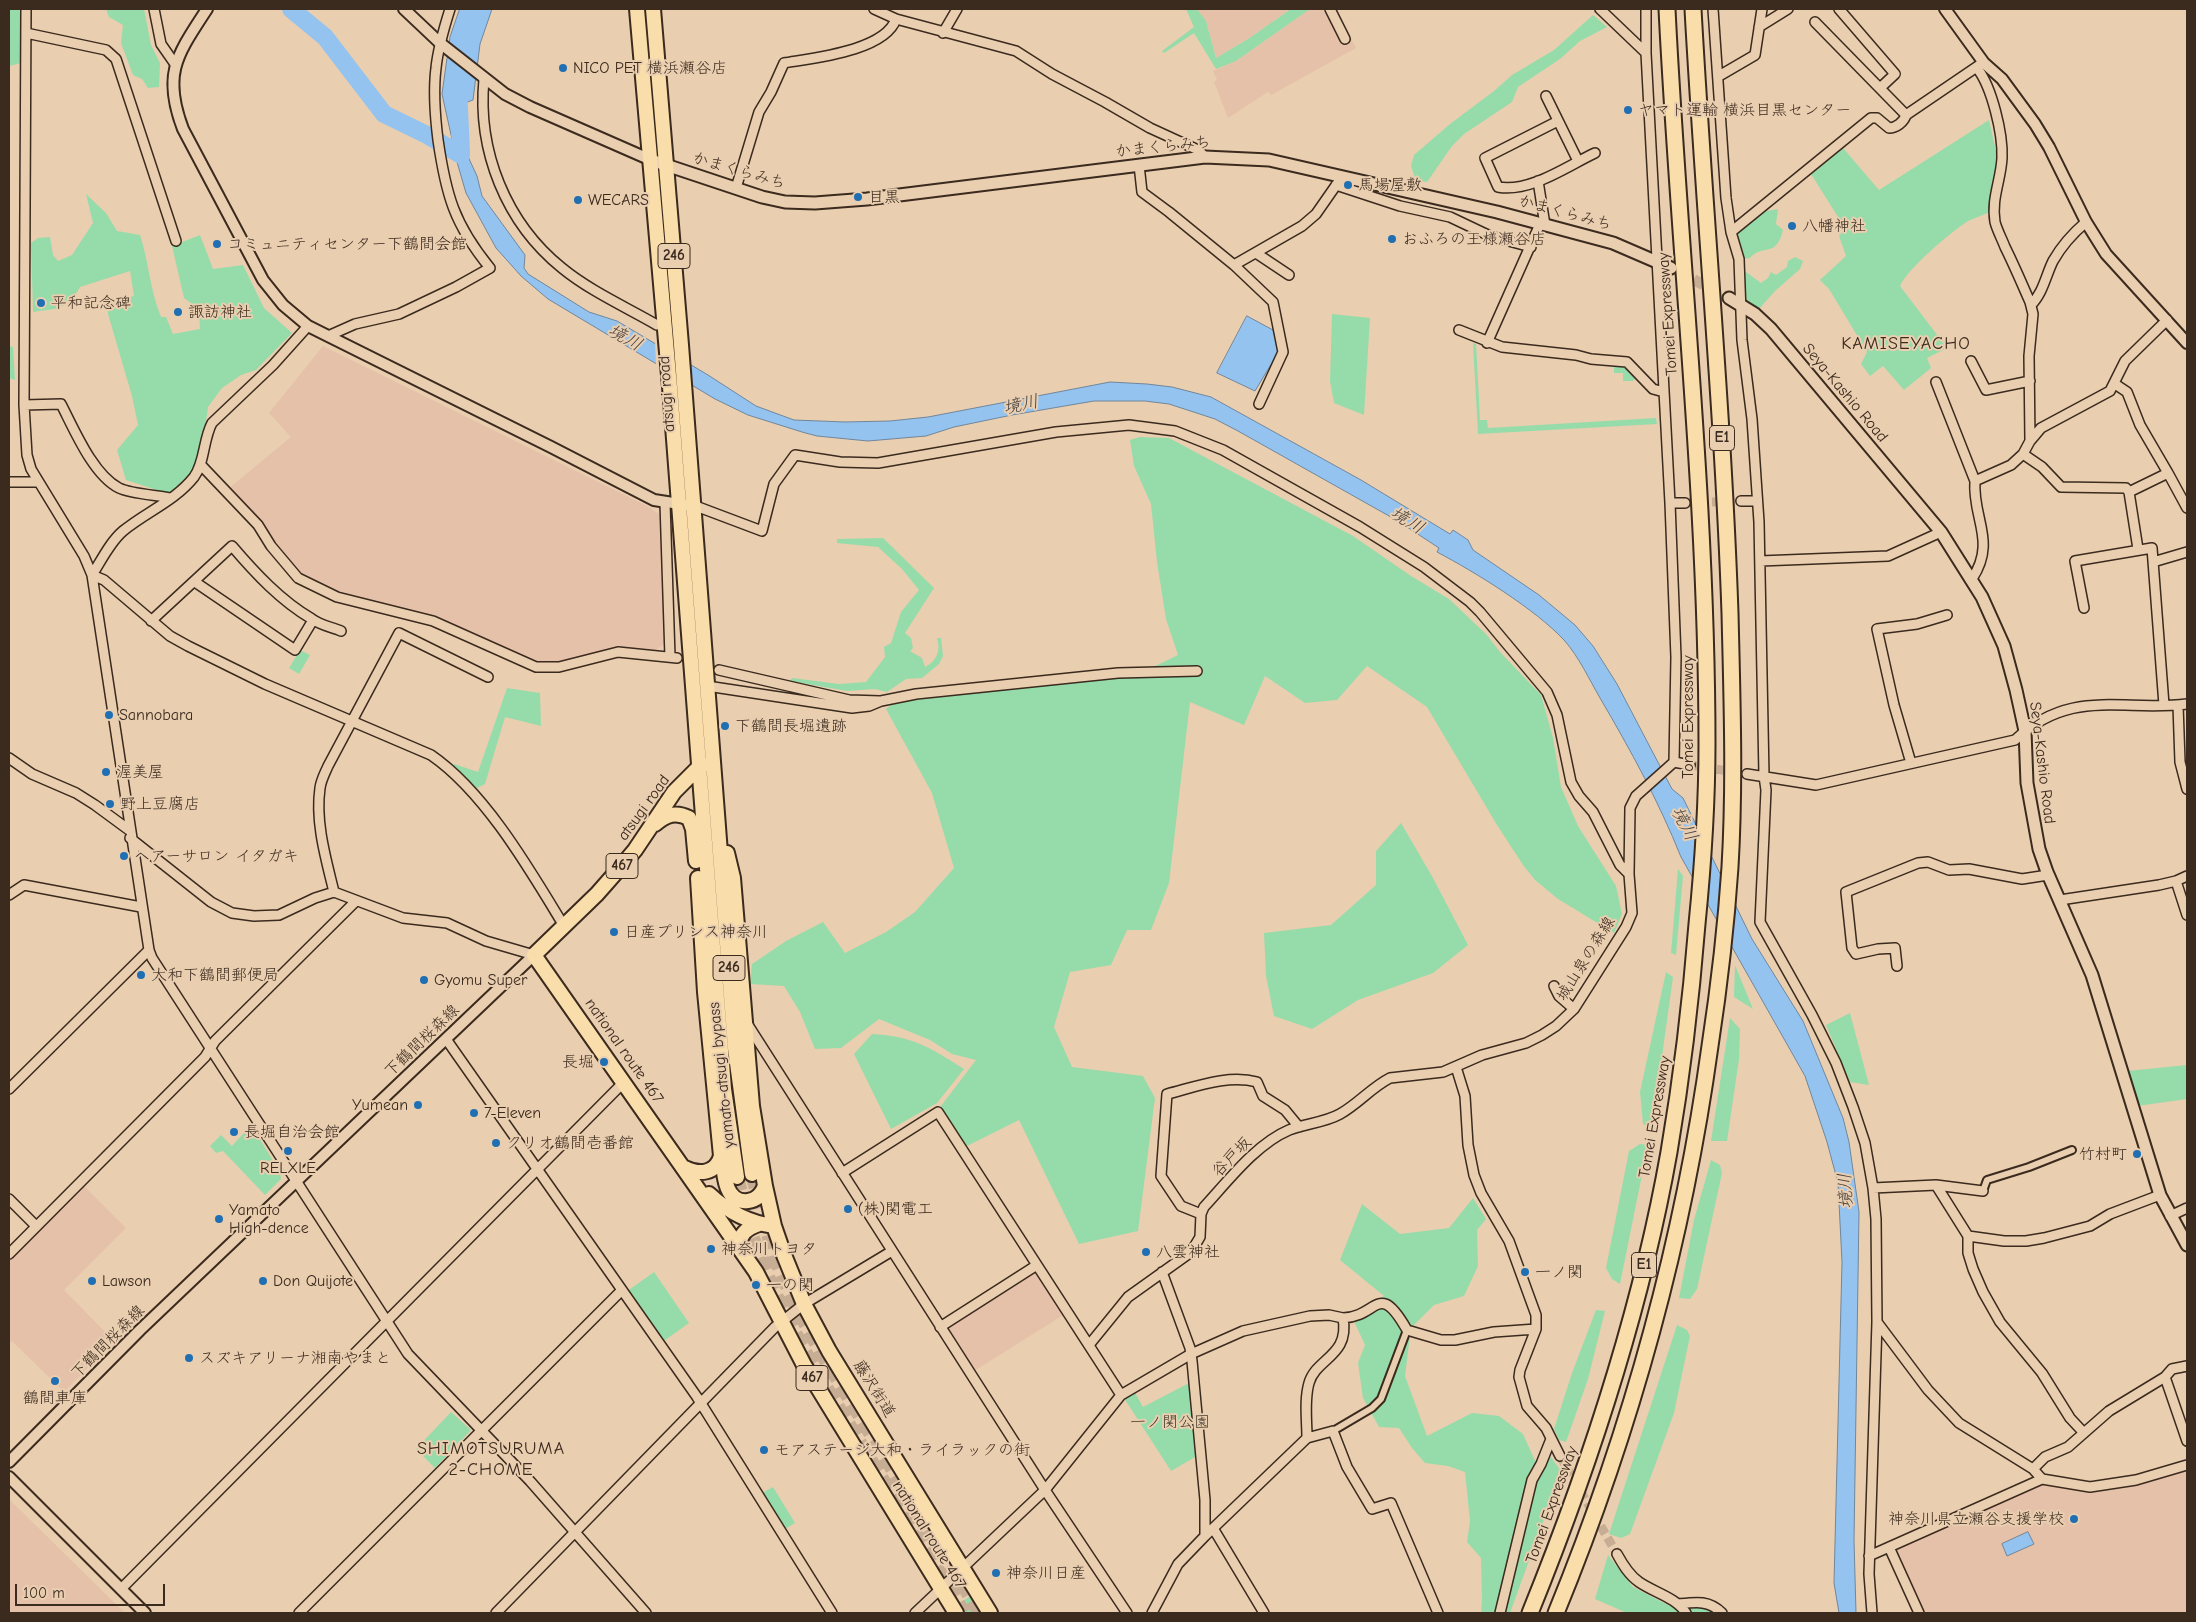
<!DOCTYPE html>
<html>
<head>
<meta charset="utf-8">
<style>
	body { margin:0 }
	#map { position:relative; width:2196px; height:1622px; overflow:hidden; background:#e9ceb0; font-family:"Comic Neue",sans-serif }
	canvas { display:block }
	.frame { position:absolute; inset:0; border:10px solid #3b2a1e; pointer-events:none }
	.scale { position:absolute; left:15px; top:1584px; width:150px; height:22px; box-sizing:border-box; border:2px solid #3b2a1e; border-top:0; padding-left:6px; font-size:15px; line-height:18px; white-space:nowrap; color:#3b2a1e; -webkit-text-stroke:4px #e9ceb0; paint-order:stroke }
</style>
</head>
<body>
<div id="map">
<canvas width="2196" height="1622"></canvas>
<div class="frame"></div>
<div class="scale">100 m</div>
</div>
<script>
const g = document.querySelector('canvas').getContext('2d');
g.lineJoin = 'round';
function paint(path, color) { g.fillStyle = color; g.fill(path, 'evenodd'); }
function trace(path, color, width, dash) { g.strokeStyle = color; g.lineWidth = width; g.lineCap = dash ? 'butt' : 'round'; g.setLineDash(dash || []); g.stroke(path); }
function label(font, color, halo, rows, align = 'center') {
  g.font = font + ' "Comic Neue","Klee One",sans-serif'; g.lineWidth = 4; g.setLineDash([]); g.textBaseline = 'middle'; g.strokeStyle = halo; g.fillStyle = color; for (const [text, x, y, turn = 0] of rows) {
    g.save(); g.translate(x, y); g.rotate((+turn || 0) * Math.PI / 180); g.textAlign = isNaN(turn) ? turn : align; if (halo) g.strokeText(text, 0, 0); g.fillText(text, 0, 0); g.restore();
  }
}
paint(new Path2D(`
	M1197,9h94l-43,30 -32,19 -10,-37z
	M1310,9h15l14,24 7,-4 10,19 -85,47 -3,-3 -40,26 -14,-36 3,-2 -4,-9 23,-10z
	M323,346l326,161 11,8 5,11v114l-2,5 -9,6 -43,-2 -47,12 -27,1 -20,-5 -79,-37 -83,-20 -54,-24 -15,-16 -36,-50 -22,-21 63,-52 -22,-24z
	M82,1184l44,44 -62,62 50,51 -50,51 -52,-51 -3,2v-85z
	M1037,1265l28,49 -91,57 -26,-44z
	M2187,1470v143h-263l-29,-65 145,-64 51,6z
	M9,1499l116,114h-116z`), '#e5c1a9');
paint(new Path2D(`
	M9,9h14l-2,54 -12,3z
	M106,9h38l7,36 9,18 -1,24 -11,1 -6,-9 -9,-4 -12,-32 2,-18 -14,-8z
	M1186,9h11l9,12 10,37 32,-19 43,-30h19l-74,52 -20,8 -22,-36 -30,20 -2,-2 32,-24z
	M1593,15l14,12 -27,14 -20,18 -42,28 -6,15 -48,32 -12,12 -25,36 -11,-1 -5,-15 3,-11 36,-31 44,-33 18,-16 42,-25z
	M1989,120l7,31v18l-4,13 -2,30c-7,3 -15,6 -22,9 -16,10 -61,48 -68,65l47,62 -20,10 4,10 -27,22 -21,-24 -13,10 -9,-12 6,-12 -38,-63 -9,-9 26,-24 -7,-20 6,-8 -34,-54 32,-26 36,42z
	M86,194l20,19 11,18 23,4c9,27 10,56 21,82h5l7,17 27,-5 -1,-20 -15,-11 -12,-52 28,-11 13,34 30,-4 21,43 28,25 -36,37 -15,5 -19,13 -14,19 -8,57 -31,30 -43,-14 -9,-30 21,-25 -6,-29 -24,-82v-13l26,-5 -4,-25 -50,16c-14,24 -22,21 -47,25l-2,-69 7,-5 12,-1 3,18 5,6 14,-6 21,-32z
	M1778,209l-2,15 7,6c-7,29 -20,13 -33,28l-15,2 1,-28 25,-20z
	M1795,257l8,4 -3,8 -25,22 -16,18 -13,-6 -8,-11 8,-20 15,11 7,-5 3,-6 5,3 11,-8 1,-6z
	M1332,314l38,4 -6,97 -30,-12 -4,-22z
	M1473,343l3,1 4,76h7l1,8 168,-10 1,6 -179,10z
	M9,346l4,1 2,33 -6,-2z
	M1614,366h12l10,11 -3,4h-10v-8h-9z
	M1140,437l29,1 184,98 58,40 38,23 37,35 14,18 41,43 12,43 8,49 17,39 38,60 6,28 -8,19 -56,-34 -23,-19 -12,-15 -26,-40 -70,-118 -60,-41 -30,34 -32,3 -40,-27 -21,49 -54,-23 -21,181 -18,47h-24l-16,35 -41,7 -16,55 18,40 71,9 12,22 -17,133 -59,13 -60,-124 -54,27 -27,-37 38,-50 -24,-6 -22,-14 -51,-21 -38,29 -26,1 -15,-37 -16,-26 -34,-2 2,-20 34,-23 37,-19 22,31 41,-21 29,-20 39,-44 -22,-75 -46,-84 16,-13 245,-26 31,-15 -12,-36 -9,-57 -6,-58 -17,-38 -4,-26z
	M883,538l51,50 -29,45 6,5 2,10 -3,3 12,7 3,9c12,-6 16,-17 12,-29h4l2,18 -4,8 -17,14 -16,1 -19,13 -12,-3 -28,2 -57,-10 2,-3 47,6 27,-2 19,-25 -1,-10 7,-4 10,-31 18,-22 -17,-21 -24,-22 -41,-4v-4z
	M300,650l10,5 -11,19 -10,-6z
	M507,688l33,5 1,33 -36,-9 -20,67 -10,5 -22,-21 1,-4 24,8z
	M1401,823l32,55 35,67 -35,28 -75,27 -46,29 -38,-13 -8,-40 -2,-43 67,-8 45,-40v-34z
	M1678,869l5,7 -7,79 -5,-2z
	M1735,965l18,44 -19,-12z
	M1666,972l7,5 -21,152 -9,-5 -3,-32z
	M1850,1013l19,72 -19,-3 -24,-57z
	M1730,1018l10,11 -1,30 -12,82h-16z
	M872,1034c41,2 59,14 92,35l-27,34 -46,26 -37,-75z
	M2187,1065v34l-50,7 -10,-35z
	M251,1125l29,47 1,7 -16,16 -42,-44 -7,2 -6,-7 11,-11 11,11z
	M1640,1144l8,1 -28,139 -8,-5 -6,-11 23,-117z
	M1711,1160l9,5 2,8 -25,116 -7,10 -11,-1 15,-78z
	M1473,1198l13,21 -9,11 1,36 -14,30 -30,9 -23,23 -6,48 22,60 45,-23 27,3 24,18 13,29 -2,13 7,-12 10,-7 12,17 -5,7 -48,132h-29l1,-12 -1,-43 -14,-16 3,-21 -5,-49 -17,-6 -23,-3 -13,-15 -13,-20 -20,-1 -16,-29 -5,-35 7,-18 -13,-28 32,-21 -44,-36 22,-56 38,30 49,-6z
	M654,1272l35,51 -28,20 -35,-51z
	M1596,1310l9,1 -17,68 -22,63 -7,-2 -5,-11 18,-56z
	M1677,1325l10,5 3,6 -16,77 -44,121 -9,4 -12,-4z
	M1191,1382l6,74 -26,15 -47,-73 10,-7 9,16z
	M451,1412l20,18 -36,38 -19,-19z
	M773,1487l22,36 -10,6 -23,-36z
	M1608,1555l25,32 37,19 28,1 14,2 4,4h-89l-32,-14z
	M975,1593l12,20h-21l-6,-10z`), '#96dcaa');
const water = new Path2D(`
	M460,9h32l-12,35 -7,56 -8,3 -10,8 9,37 13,28 5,20 43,59 -1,13 4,6 61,38 28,9 91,54 48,31 38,14 51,2 45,-1 38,-4 182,-35 37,2 25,3 39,10 150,83 89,54 3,-4 15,10 5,10 66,45 36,30 18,21 24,38 55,105 11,9 69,141 51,82 40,97 6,24 10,70 -5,328 2,73h-17l-5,-30 8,-321 -4,-79 -11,-41 -22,-66 -124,-219c-22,-55 -51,-108 -81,-159 -11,-19 -21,-41 -36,-58 -29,-31 -89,-68 -127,-88l2,-4 -41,-27 -160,-90 -23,-12 -46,-15 -24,-3h-51l-82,14 -58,12 -28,9 -58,5 -51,-5 -15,-4 -54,-17 -33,-16 -167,-100 -27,-23 -25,-28 -30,-55 -9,-31 -15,-68 8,-57z
	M1247,316l26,14 6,21 -24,40 -38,-18z
	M2028,1532l6,12 -27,12 -5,-12z`);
paint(water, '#94c3ef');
trace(water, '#70869b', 1);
paint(new Path2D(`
	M655,341l36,21 2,27 -37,-22z`), '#e9ceb0');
trace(new Path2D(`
	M291,9l34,28 59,77 43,21 34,20
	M458,86l3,66`), '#94c3ef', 18);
trace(new Path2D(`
	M1685,503l56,-2
	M1690,765l57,9
	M1560,1456l57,98`), '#c6ad93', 9, [9, 4.5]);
trace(new Path2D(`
	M1679,272l50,26`), '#c6ad93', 11, [11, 5.5]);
trace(new Path2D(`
	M752,1174l22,82 21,49 27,49 158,259
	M737,1177l15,59 20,51 12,25 26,49 154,252`), '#c6ad93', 14, [14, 7]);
const pedestrian = new Path2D(`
	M1983,1191l4,-11 42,-13 43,-17
	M1333,1431l39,-23 9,-9 26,-69`);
const minor = new Path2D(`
	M26,9l-2,396 3,50 4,14 53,87 8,19 57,375 3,8 256,396 122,127 116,132
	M154,9l7,35 14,20
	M874,9l22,10 120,32 36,23 53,28 45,26 48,22 7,7
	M1330,9l15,30
	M1600,9l46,44
	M1646,9v44l24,450 6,154 -2,105
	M1713,9l13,189 5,34 8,27 3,81 10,79 7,103 5,254 2,14 -6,132 52,93 24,48 17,44 12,36 8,45 3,31 1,103 -8,252 3,39
	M1839,9l56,65 -15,14
	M1815,22l91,93 75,-51
	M1759,27l29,-18
	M26,33l80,17 10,9 60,182
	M943,33l14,-24
	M1719,76l36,-21 7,-46
	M484,79c-7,72 22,144 78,189 28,23 64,39 95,57
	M1546,96l32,65
	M1558,121l-73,37 13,29c32,6 69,-21 97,-34
	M1139,165l3,27 27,20 65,53 39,37 10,50 -24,52
	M1538,181l7,44
	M1336,185l64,21 50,11 40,19 41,11
	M736,188l23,-76 12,-20 13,-29c29,-5 101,-12 112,-44
	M1731,232l140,-114h6l12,10c7,0 15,-6 17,-13
	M1256,253l33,22
	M1234,265l68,-39 14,-12 23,-33
	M2031,305c12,-12 15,-30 22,-44 9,-16 19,-27 33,-39
	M308,326l-35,39 -61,58c-9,17 -7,39 -18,54 -19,24 -48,35 -71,54 -13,11 -22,30 -31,44l12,5 66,56 18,10 77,38 166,71c54,37 99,115 133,171
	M1459,330l43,17 74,8 15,4 36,3 26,27 11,3
	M328,336l27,-12 44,-10 57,-27 34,-19c-36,-44 -44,-73 -52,-128 -3,-24 -5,-48 -2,-72 2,-20 8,-40 14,-59
	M1487,343l53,-119
	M1971,361l15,29 44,-9
	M1936,382l39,99c-3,37 22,60 -3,98
	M2115,384l12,8 13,33 28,48
	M24,405l37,-1c13,25 32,71 58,84 12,6 38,7 52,10
	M2030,441l11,-13 69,-37 15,-30 42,-41
	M2023,454l19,13 19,20 65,1 3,4
	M200,464l58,61 13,21 27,32 39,19 96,24 103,46h23l59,-15 59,6
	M1975,481l36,-16 12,-11 7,-13 -1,-85 4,-42 -3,-12c-8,-18 -16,-37 -25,-55 -3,-8 -8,-17 -10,-25 -4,-23 6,-42 7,-64 1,-24 -10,-71 -25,-90
	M9,482h29
	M1741,501h16
	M665,503l5,154
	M1670,503h15
	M693,505l69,26 12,-47 21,-29 45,7 38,1 178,-31 73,-7 46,6 48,19 137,77 64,40 46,35 10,10 67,80 10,23 14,67 8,14 14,16 27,53 9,9
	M2138,549l-9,-57 39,-19 19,35
	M1760,561l128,-5 53,-24
	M2153,562l34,-10
	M195,582l100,68 18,-30
	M2084,608l-9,-47 77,-13 12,157
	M151,621l81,-75c23,27 49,55 80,73 8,6 19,8 29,12
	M719,670l130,30 31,1
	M707,686l145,22 17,-2 12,-5 35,-7 202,-21 79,-2
	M2178,705l2,57 7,27
	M9,758l23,16 44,19 19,12 34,25
	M1674,762l16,3
	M1911,763l-17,-58 -17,-76 40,-5 30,-9
	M1747,774l69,11 199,-45c56,-53 107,-28 172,-36
	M130,838l81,64 21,11 22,3 25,-1 36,-17 19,-6 69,26 44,5 39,18 48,14
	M2176,881l11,-5
	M334,892c-8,-33 -19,-70 -14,-104 1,-8 5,-15 8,-22l71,-133 89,44
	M9,895l15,-10 117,22
	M2060,900l99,-15 17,-4 11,34
	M1897,966l-2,-18 -17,1 -22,5 -4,-6 -6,-56 72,-29 10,-1 21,8 20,-1 53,10 26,-4
	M1554,986l5,10 15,13
	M748,1025l297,465 82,123
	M446,1039l251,358 135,216
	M1456,1067l9,29 3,49 6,30 7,18 28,48 27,74v14l-16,41 -1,7 8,29 19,22 14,28
	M9,1089l140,-139
	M842,1173l96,-61 183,283
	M1936,1185l32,51v17l5,16 10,23 17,30 42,51 28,45 14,15
	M1873,1188l63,-3 47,6
	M9,1199l27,27
	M1201,1214l-20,-8 -20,-30 6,-82c28,-7 61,-20 90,-12l6,14 22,14 14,17
	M2170,1216l17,-8
	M1968,1236l36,5h22l18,-3 46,-12 20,-12 50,-19
	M9,1254l196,-197 10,-16 141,-140
	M1162,1272l28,76 2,13 13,139v36
	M1343,1318c35,-1 35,-39 64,12l34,10h14l39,-8 42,-3
	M1877,1322l51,68 31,33 74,46 9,10 48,8 46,-7 51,-15
	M940,1327l97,-62
	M1089,1345l39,-48 63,-45 9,-15 1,-23 3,-7c24,-26 52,-63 85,-77 17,-7 35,-7 51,-16 18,-10 32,-27 50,-36l53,-6 39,-17 44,-12 16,-8 14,-9 18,-17 52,-82 6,-14 -3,-39 1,-66 6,-12 38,-34
	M2165,1377l22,64
	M2033,1469l12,-12 23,-10 41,-36 56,-34 7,-8 15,-3
	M1213,1528l51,85
	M1889,1547l30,66
	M1617,1554c6,11 12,21 22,28 16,11 36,15 47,31
	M1869,1556l173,-77
	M121,1589l503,-507
	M1679,1604c17,-2 30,-4 43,9
	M299,1613l323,-323
	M496,1613l279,-286 29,-23 88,-53
	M915,1613l130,-123 76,-95 70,-41 52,-23 67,-15 19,-1 14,3c7,38 -27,40 -34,65 -5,17 -2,38 -2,55
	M1152,1613l26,-49 27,-28 102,-98 26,-7 14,36 25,42 19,-6 47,110
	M1500,1613l32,-133 9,-16 10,-25`);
const tertiary = new Path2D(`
	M207,9c-30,46 -45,65 -24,120l80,151 20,25 25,21 243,121 103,53 32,5
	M404,9l36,34 65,51 25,13 121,53
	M1945,9l39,54 18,16 33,45 14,23 37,75 20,32 81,89
	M9,1462l131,-132 394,-375
	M9,1477l136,136`);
const secondary = new Path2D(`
	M651,160l111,37 23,5 30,1 52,-4 338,-42 64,3 228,52 116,31 58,25
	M1729,298l26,16 16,15 170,203 41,65 22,49 12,44 9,41 2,52 12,66 8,23 45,103 68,220 27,50`);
const trunk = new Path2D(`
	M637,9l33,378 54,702 13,88
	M653,9l28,336 54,703 17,126
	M704,765l-5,2 -25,25 -39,58 -16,19 -22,25 -63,61 222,317 48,93 152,248
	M655,824c11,-9 20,-13 34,-6l4,11 3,32
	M727,853l6,25 19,228 13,80 9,40 10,29 20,49 25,47 161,262
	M722,1153c2,17 1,51 26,48 9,-1 14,-7 17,-15
	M685,1168c14,7 31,6 36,-12l-16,-164 -7,-114
	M709,1194c18,17 40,29 65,32
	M740,1249c-2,-15 7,-21 19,-25`);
const motorway = new Path2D(`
	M1530,1613c60,-148 111,-303 139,-461 13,-76 22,-152 28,-228 6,-60 10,-120 10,-180 0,-245 -28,-490 -40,-735
	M1556,1613c75,-183 127,-371 154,-567 9,-59 16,-119 20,-179 5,-84 2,-169 0,-254 -7,-201 -26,-403 -37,-604`);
trace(pedestrian, '#3b2a1e', 10);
trace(minor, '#3b2a1e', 12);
trace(tertiary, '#3b2a1e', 14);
trace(secondary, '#3b2a1e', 15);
trace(trunk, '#3b2a1e', 18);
trace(motorway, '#3b2a1e', 19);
trace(pedestrian, '#e9ceb0', 6);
trace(minor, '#e9ceb0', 9);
trace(tertiary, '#e9ceb0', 10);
trace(secondary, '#e9ceb0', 11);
trace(trunk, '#f9deab', 14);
trace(motorway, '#f9deab', 15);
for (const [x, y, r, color] of [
	[563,68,5,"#1f6fb2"],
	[1628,110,5,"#1f6fb2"],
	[1348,185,5,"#1f6fb2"],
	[858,197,5,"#1f6fb2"],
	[578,200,5,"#1f6fb2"],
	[1792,226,5,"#1f6fb2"],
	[1392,239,5,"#1f6fb2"],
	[217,244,5,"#1f6fb2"],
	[41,303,5,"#1f6fb2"],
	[178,312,5,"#1f6fb2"],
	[109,715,5,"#1f6fb2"],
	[725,726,5,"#1f6fb2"],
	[106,772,5,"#1f6fb2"],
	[110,804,5,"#1f6fb2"],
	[124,856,5,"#1f6fb2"],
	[614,932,5,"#1f6fb2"],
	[141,975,5,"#1f6fb2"],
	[424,980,5,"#1f6fb2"],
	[604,1062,5,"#1f6fb2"],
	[418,1105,5,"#1f6fb2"],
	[474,1113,5,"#1f6fb2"],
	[234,1132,5,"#1f6fb2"],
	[496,1143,5,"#1f6fb2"],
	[288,1151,5,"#1f6fb2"],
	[2137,1154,5,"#1f6fb2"],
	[848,1209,5,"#1f6fb2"],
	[219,1219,5,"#1f6fb2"],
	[711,1249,5,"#1f6fb2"],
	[1146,1252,5,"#1f6fb2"],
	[1525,1272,5,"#1f6fb2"],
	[92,1281,5,"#1f6fb2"],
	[263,1281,5,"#1f6fb2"],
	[756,1285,5,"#1f6fb2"],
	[189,1358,5,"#1f6fb2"],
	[55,1381,5,"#1f6fb2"],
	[764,1450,5,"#1f6fb2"],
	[2074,1519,5,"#1f6fb2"],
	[996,1573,5,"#1f6fb2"]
]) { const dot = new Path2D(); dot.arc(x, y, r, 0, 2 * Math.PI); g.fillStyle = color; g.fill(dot); trace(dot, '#e9ceb0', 2); }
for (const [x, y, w] of [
	[674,256,32],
	[1722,438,25],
	[622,866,32],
	[729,968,32],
	[1644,1265,25],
	[812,1378,32]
]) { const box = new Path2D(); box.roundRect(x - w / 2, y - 12.5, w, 25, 4); g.fillStyle = '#e9ceb0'; g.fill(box); trace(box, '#3b2a1e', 1); }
label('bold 15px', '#3b2a1e', null, [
	["246",674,256],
	["E1",1722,438],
	["467",622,866],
	["246",729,968],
	["E1",1644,1265],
	["467",812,1378]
]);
label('16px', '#3b2a1e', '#e9ceb0', [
	["NICO PET 横浜瀬谷店",573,68],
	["ヤマト運輸 横浜目黒センター",1638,110],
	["馬場屋敷",1358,185],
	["目黒",868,197],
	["WECARS",588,200],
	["八幡神社",1802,226],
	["おふろの王様瀬谷店",1402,239],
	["コミュニティセンター下鶴間会館",227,244],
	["平和記念碑",51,303],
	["諏訪神社",188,312],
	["Sannobara",119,715],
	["下鶴間長堀遺跡",735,726],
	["渥美屋",116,772],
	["野上豆腐店",120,804],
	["ヘアーサロン イタガキ",134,856],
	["日産プリンス神奈川",624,932],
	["大和下鶴間郵便局",151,975],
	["Gyomu Super",434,980],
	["長堀",594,1062,"right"],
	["Yumean",408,1105,"right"],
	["7-Eleven",484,1113],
	["長堀自治会館",244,1132],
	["クリオ鶴間壱番館",506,1143],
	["竹村町",2127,1154,"right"],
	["RELXLE",288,1168,"center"],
	["(株)関電工",858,1209],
	["Yamato",229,1210],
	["High-dence",229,1228],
	["神奈川トヨタ",721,1249],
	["八雲神社",1156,1252],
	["一ノ関",1535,1272],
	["Lawson",102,1281],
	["Don Quijote",273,1281],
	["一の関",766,1285],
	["スズキアリーナ湘南やまと",199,1358],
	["鶴間車庫",55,1398,"center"],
	["モアステージ大和・ライラックの街",774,1450],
	["神奈川県立瀬谷支援学校",2064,1519,"right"],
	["神奈川日産",1006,1573]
], 'left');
label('16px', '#3b2a1e', '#e9ceb0', [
	["かまくらみち",1163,147,-6],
	["かまくらみち",739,171,16],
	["かまくらみち",1565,213,15],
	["Tomei Expressway",1668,314,-94],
	["Seya-Kashio Road",1845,393,50],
	["atsugi road",667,394,-94],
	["Tomei Expressway",1688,717,-90],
	["Seya-Kashio Road",2042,763,83],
	["atsugi road",644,808,-54],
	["城山泉の森線",1586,959,-58],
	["下鶴間桜森線",422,1041,-44],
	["national route 467",624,1051,55],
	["yamato-atsugi bypass",722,1075,-96],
	["Tomei Expressway",1655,1117,-80],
	["谷戸坂",1232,1157,-46],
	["下鶴間桜森線",108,1342,-45],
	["藤沢街道",874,1389,58],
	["Tomei Expressway",1552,1505,-70],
	["national route 467",929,1535,58]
]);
label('16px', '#443c2c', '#e9ceb0', [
	["一ノ関公園",1170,1422]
]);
label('italic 18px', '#48413d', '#e9ceb0', [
	["境川",625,338,29],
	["境川",1021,405,-12],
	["境川",1407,521,31],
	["境川",1684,824,63],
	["境川",1846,1191,-93]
]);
g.letterSpacing = '1px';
label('18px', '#3b2a1e', '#e9ceb0', [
	["KAMISEYACHO",1906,344],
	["SHIMOTSURUMA",491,1449],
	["2-CHOME",491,1470]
]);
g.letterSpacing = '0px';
</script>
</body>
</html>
